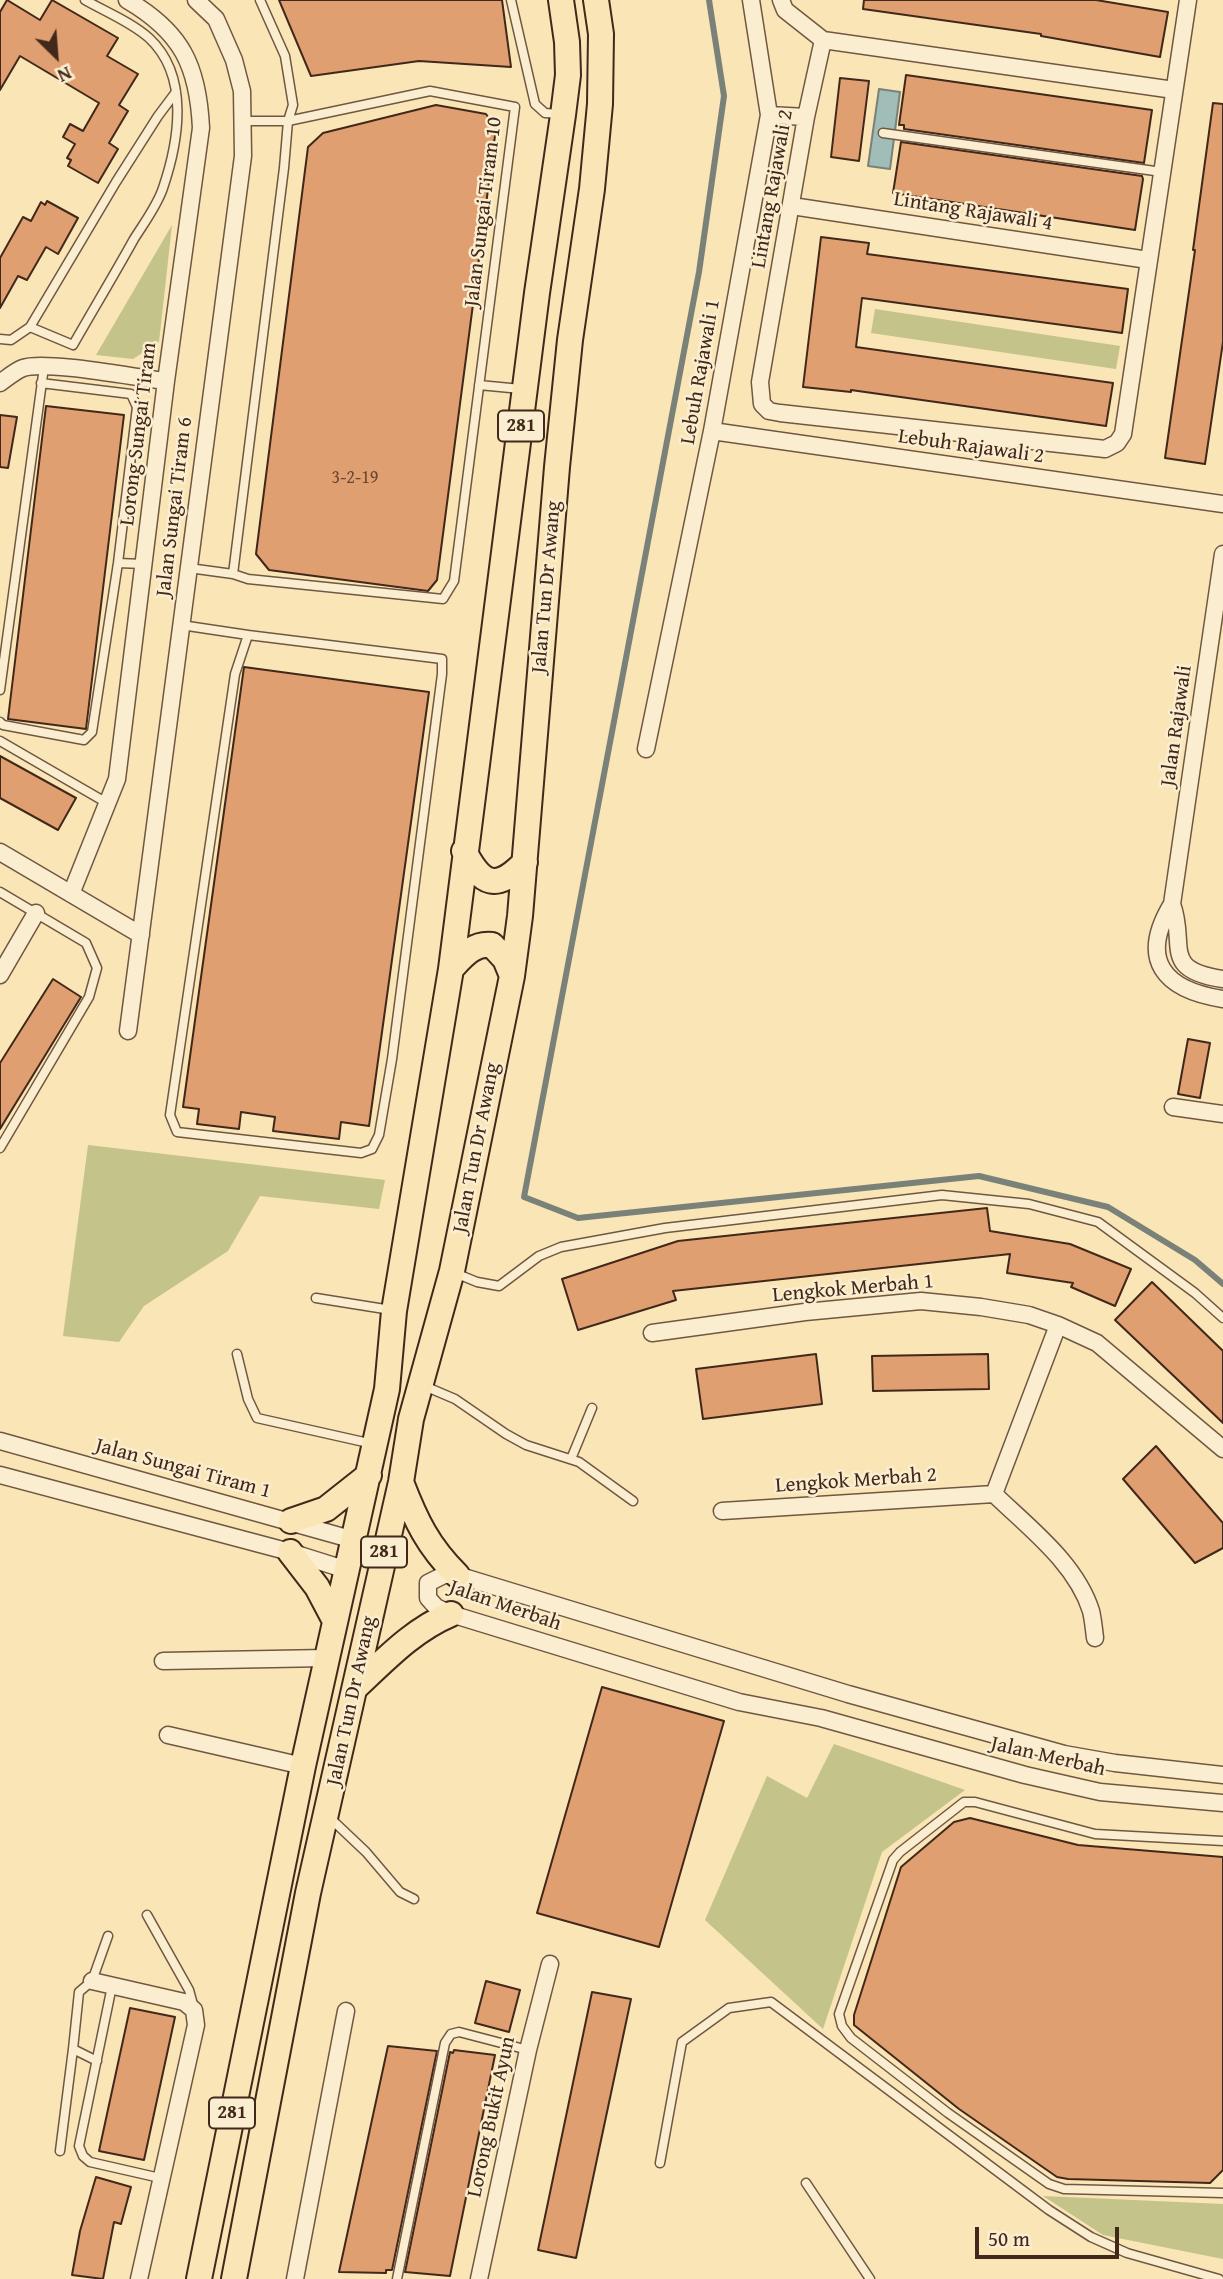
<!DOCTYPE html>
<html>
<head>
<meta charset="utf-8">
<style>
	body { margin:0 }
	#map { position:relative; width:1223px; height:2279px; overflow:hidden; background:#f9e5b6; font-family:"Gentium Book Plus",serif }
	canvas { display:block }
	.north { position:absolute; left:21px; top:21px; width:70px; height:70px; -webkit-text-stroke:5px #fbeed0; paint-order:stroke; rotate:155deg; font-size:19px; font-weight:700; line-height:28px; text-align:center; color:#42281b }
	.north::after { content:''; display:block; margin:auto; width:24px; height:32px; background:#42281b; clip-path:polygon(50% 0,100% 100%,50% 72%,0 100%) }
	.scale { position:absolute; left:975px; top:2227px; width:144px; height:32px; box-sizing:border-box; border:4px solid #42281b; border-top:0; padding-left:9px; font-size:21px; line-height:24px; white-space:nowrap; color:#42281b; -webkit-text-stroke:5px #fbeed0; paint-order:stroke }
</style>
</head>
<body>
<div id="map">
<canvas width="1223" height="2279"></canvas>
<div class="north">N</div>
<div class="scale">50 m</div>
</div>
<script>
const g = document.querySelector('canvas').getContext('2d');
g.lineJoin = 'round';
function paint(path, color) { g.fillStyle = color; g.fill(path, 'evenodd'); }
function trace(path, color, width, dash) { g.strokeStyle = color; g.lineWidth = width; g.lineCap = dash ? 'butt' : 'round'; g.setLineDash(dash || []); g.stroke(path); }
function label(font, color, halo, rows, align = 'center') {
  g.font = font + ' "Gentium Book Plus",serif'; g.lineWidth = 5; g.setLineDash([]); g.textBaseline = 'middle'; g.strokeStyle = halo; g.fillStyle = color; for (const [text, x, y, turn = 0] of rows) {
    g.save(); g.translate(x, y); g.rotate((+turn || 0) * Math.PI / 180); g.textAlign = isNaN(turn) ? turn : align; if (halo) g.strokeText(text, 0, 0); g.fillText(text, 0, 0); g.restore();
  }
}
paint(new Path2D(`
	M172,225l-13,117 -26,17 -37,-4z
	M875,309l245,37 -4,23 -245,-36z
	M88,1145l297,35 -6,29 -119,-13 -32,55 -84,55 -25,36 -56,-6z
	M834,1744l131,46 -83,62 -59,177 -118,-109 62,-144 40,22z
	M1043,2196l180,8v55l-120,-24z`), '#c4c38a');
const water = new Path2D(`
	M879,89l21,3 -10,77 -22,-3z`);
paint(water, '#a0bdb7');
trace(water, '#7a8179', 2);
trace(new Path2D(`
	M709,0l15,96 -25,176 -175,925 54,21 401,-42 129,31 87,53 28,24`), '#7a8179', 6);
const building = new Path2D(`
	M7,0l33,20 12,-20 66,38 -11,18 31,18 -19,31 9,6 -19,32 9,6 -20,34 -30,-17 3,-6 -4,-2 8,-14 -12,-7 7,-13 13,7 16,-28 -79,-47 -20,34v-78z
	M279,0h223l9,67 -92,-6 -108,15z
	M864,0h232l72,12 -8,45 -119,-21v-2l-178,-25z
	M906,75l246,35 -8,53 -240,-34v-4h-5z
	M840,78l29,3 -10,80 -28,-4z
	M1213,103l10,1v238l-18,122 -40,-6 30,-208h-2z
	M436,105l50,9 10,14 -59,452 -9,11 -159,-21 -13,-16 52,-407 15,-14z
	M901,142l241,34 1,3 -8,51 -242,-37z
	M47,201l31,17 -20,36 -12,-7 -19,33 -9,-4 -18,32v-50l23,-41 8,4 10,-19 4,3z
	M821,237l48,6 -2,11 261,35 -6,44 -260,-35 -6,49 257,36 -7,43 -255,-36v2l-48,-5z
	M46,406l78,9 -38,314 -78,-10z
	M0,415l17,2 -9,51 -8,-1z
	M244,667l185,25 -60,434 -28,-4 -2,17 -66,-8 2,-14 -34,-5 -2,17 -42,-5 2,-15 -16,-2z
	M0,756l76,42 -18,32 -58,-32z
	M53,979l28,18 -81,132v-66z
	M1188,1039l22,4 -10,55 -22,-4z
	M987,1208l3,23 80,13 61,25 -16,37 -44,-19 2,-4 -66,-10 3,-19 -337,37 3,9 -98,30 -16,-51 116,-38z
	M1152,1282l71,69v72l-108,-103z
	M816,1354l6,50 -119,15 -7,-50z
	M988,1354l1,35 -116,2 -1,-35z
	M1156,1446l67,77v25l-28,15 -72,-84z
	M602,1687l122,34 -65,226 -122,-34z
	M970,1818l108,27 145,12v313l-13,13 -142,-4 -11,-2 -98,-68 -105,-84v-10l47,-148 53,-45z
	M486,1981l34,9 -11,42 -34,-9z
	M592,1992l39,7 -55,259 -38,-8z
	M130,2008l45,9 -31,143 -45,-9z
	M388,2046l49,5 -45,219h-6v3l-47,-1z
	M454,2050l41,5 -45,221 -45,-4 45,-220 3,1z
	M96,2177l35,10 -10,37 -7,-2 -11,57 -31,-4 8,-44z`);
paint(building, '#e09f71');
trace(building, '#42281b', 2);
const lane = new Path2D(`
	M511,0l24,104 10,9 15,1
	M244,121h44l142,-30 85,16 -61,474 -11,18 -195,-20 -15,-5 51,-406 4,-47 5,-16 -8,-49 -25,-56
	M883,133l279,39
	M30,327l43,18c20,-35 41,-70 61,-106 10,-16 23,-33 29,-51 16,-47 27,-112 -14,-150 -18,-16 -43,-26 -64,-38
	M0,339l11,1 19,-13 86,-145 42,-66 18,-24
	M479,385l42,4
	M118,563l25,1
	M189,568l44,6
	M181,625l67,10
	M248,635l194,24v15l-50,385 -13,76 -7,14 -11,4 -184,-21 -7,-17 65,-441z
	M0,690l44,-323
	M0,722l3,3 81,15 8,-8 26,-169 19,-156 -6,-13 -90,-11
	M0,741l107,62
	M0,892l86,51 11,25 -8,29 -89,151
	M455,1273l22,9 22,4 40,-30 22,-9 104,-19 277,-33 87,9 69,18 97,71 28,25
	M316,1298l75,12
	M237,1354l11,45 9,19 116,26
	M422,1385l33,14 51,35 20,11 53,17 54,39
	M571,1459l21,-51
	M329,1817l37,35 34,40 14,7
	M1223,1841l-128,-7 -120,-32h-11l-64,50 -7,8 -54,154 3,12 9,12 97,75 101,71 15,5 159,4
	M147,1915l42,75 5,18
	M112,1986l-33,160 4,10 7,6 70,16
	M97,2061l-24,-12 6,-57 13,-11 16,-45
	M60,2151l13,-102
	M660,2163l22,-121 47,-34 42,-6 278,208 42,27 36,16 92,26
	M806,2183l64,96
	M397,2279l48,-236 6,-9 8,-2 69,18`);
const street = new Path2D(`
	M781,0l4,10 38,30 -17,77 -46,265 2,22 7,7 11,2 325,36 12,-6 6,-9 65,-434
	M823,40l351,50
	M769,115l37,2
	M792,206l356,54
	M0,383c7,-5 15,-12 23,-15 22,-8 115,10 143,13
	M712,431l511,73
	M1223,554l-51,350c-34,56 -8,86 51,95
	M646,749l66,-318 57,-316 -18,-115
	M0,852l141,83
	M71,894l46,-115 49,-398 35,-253c-3,-62 -19,-96 -74,-128
	M1172,904c15,41 -12,66 51,75
	M0,975l36,-62
	M128,1031l115,-875 -1,-65 -8,-31 -18,-41 -20,-19
	M1173,1107l50,7
	M652,1333l153,-21 116,-11 60,6 48,8 29,10 39,18 126,106
	M0,1441l354,99
	M0,1475l290,77 57,18
	M994,1494l64,-169
	M722,1511l272,-17c34,33 82,69 97,117 2,8 3,18 4,27
	M163,1661l163,-3
	M168,1735l135,31
	M1223,1775l-108,-12 -51,-9 -216,-60 -391,-119h-13l-16,8v15l8,9 15,7 288,88 82,16 204,57 75,17 123,11
	M92,1981l92,21 10,8 2,15 -57,254
	M295,2279l51,-268
	M479,2279l49,-229 22,-86`);
const primary = new Path2D(`
	M464,851c18,34 32,41 61,11
	M451,969c12,-13 22,-26 41,-24l13,14 7,17
	M401,1482c15,39 27,64 56,93
	M291,1521l35,-12 43,-34
	M290,1552l27,35 18,34
	M356,1687c30,-28 57,-57 95,-73
	M199,2279l104,-513 84,-377 7,-78 57,-342 86,-676 26,-178 5,-40 -1,-33 -6,-42
	M234,2279l74,-386 93,-411 10,-63 41,-148 60,-295 8,-60 37,-449 13,-127 22,-151 8,-85 1,-70 -5,-34`);
trace(lane, '#705742', 11);
trace(street, '#705742', 19);
trace(primary, '#42281b', 28);
trace(lane, '#fbeed0', 8);
trace(street, '#fbeed0', 16);
trace(primary, '#f9e5b6', 24);
label('18px', '#6a4630', null, [
	["3-2-19",355,478]
]);
for (const [x, y, w] of [
	[521,426,46],
	[384,1552,46],
	[232,2113,46]
]) { const box = new Path2D(); box.roundRect(x - w / 2, y - 15.5, w, 31, 5); g.fillStyle = '#fbeed0'; g.fill(box); trace(box, '#42281b', 2); }
label('bold 19px', '#42281b', null, [
	["281",521,426],
	["281",384,1552],
	["281",232,2113]
]);
label('21px', '#42281b', '#fbeed0', [
	["Lintang Rajawali 2",773,189,-80],
	["Jalan Sungai Tiram 10",484,212,-83],
	["Lintang Rajawali 4",973,212,9],
	["Lebuh Rajawali 1",701,372,-80],
	["Lorong Sungai Tiram",139,434,-83],
	["Lebuh Rajawali 2",971,447,8],
	["Jalan Sungai Tiram 6",175,507,-83],
	["Jalan Tun Dr Awang",547,587,-85],
	["Jalan Rajawali",1177,726,-82],
	["Jalan Tun Dr Awang",477,1148,-79],
	["Lengkok Merbah 1",853,1289,-5],
	["Jalan Sungai Tiram 1",183,1469,15],
	["Lengkok Merbah 2",856,1481,-4],
	["Jalan Merbah",505,1606,19],
	["Jalan Tun Dr Awang",352,1701,-78],
	["Jalan Merbah",1048,1757,13],
	["Lorong Bukit Ayun",492,2117,-78]
]);
</script>
</body>
</html>
